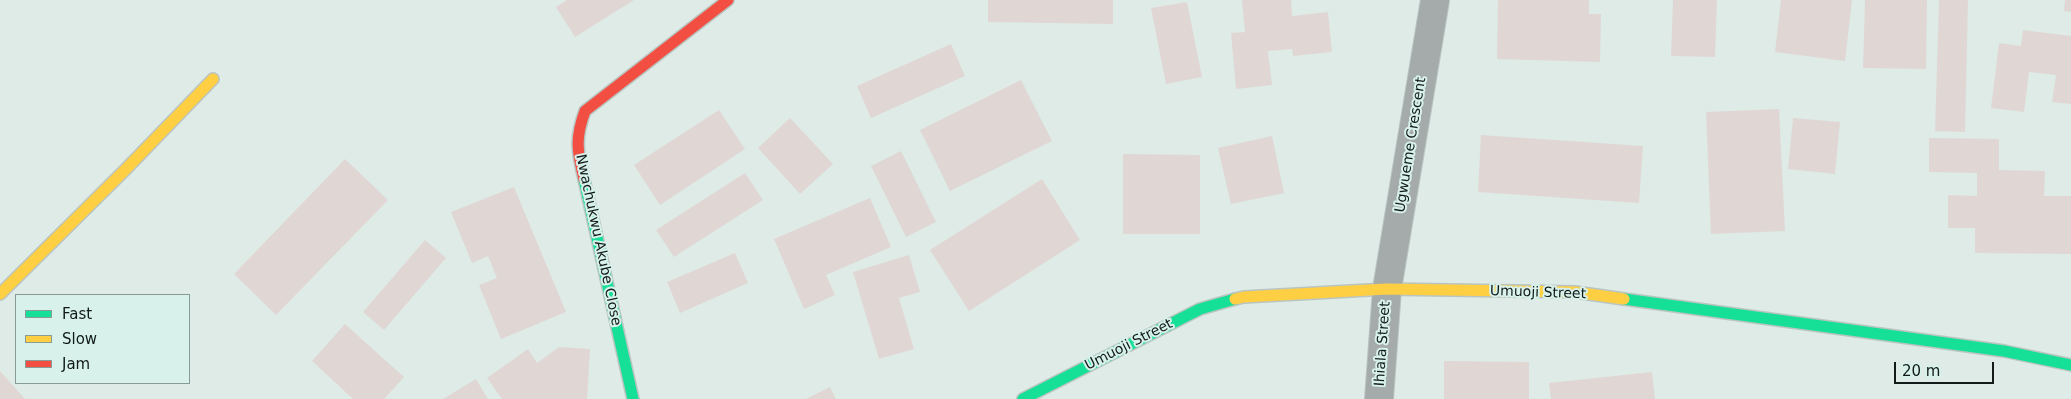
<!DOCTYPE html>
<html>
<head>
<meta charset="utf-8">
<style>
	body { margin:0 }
	#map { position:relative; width:2071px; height:399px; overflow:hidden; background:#deebe7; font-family:"DejaVu Sans",sans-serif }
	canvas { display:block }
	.legend { position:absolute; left:15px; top:294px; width:175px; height:90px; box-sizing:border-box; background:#d8f1ea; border:1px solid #899b96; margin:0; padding:6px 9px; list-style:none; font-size:15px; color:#121b19 }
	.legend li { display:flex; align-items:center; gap:10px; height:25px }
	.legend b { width:25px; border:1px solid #899b96 }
	.scale { position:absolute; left:1894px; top:362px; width:100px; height:22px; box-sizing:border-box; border:2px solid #121b19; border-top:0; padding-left:6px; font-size:15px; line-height:18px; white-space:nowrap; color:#121b19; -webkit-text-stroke:4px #d8f1ea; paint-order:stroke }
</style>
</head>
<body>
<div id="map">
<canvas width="2071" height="399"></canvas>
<ul class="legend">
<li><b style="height:6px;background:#16e098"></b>Fast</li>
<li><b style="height:6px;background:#ffcf43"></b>Slow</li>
<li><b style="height:6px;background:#f24e42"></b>Jam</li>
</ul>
<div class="scale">20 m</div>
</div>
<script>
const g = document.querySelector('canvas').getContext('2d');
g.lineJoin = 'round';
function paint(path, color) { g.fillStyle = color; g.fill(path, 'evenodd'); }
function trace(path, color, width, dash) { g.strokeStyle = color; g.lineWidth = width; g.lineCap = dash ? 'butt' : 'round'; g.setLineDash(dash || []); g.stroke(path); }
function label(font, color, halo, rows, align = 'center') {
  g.font = font + ' "DejaVu Sans",sans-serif'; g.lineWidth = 4; g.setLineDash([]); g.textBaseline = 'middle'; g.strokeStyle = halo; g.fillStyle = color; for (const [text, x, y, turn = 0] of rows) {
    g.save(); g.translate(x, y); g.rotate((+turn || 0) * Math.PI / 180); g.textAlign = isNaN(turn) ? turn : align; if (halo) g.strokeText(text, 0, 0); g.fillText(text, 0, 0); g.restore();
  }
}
paint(new Path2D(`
	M567,0h67l-59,37 -19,-30z
	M988,0h125v24l-125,-2z
	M1242,0h49l1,16 36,-4 4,40 -39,4 -1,-7 -24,2 4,34 -36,4 -5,-56 14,-1z
	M1498,0h91v14h12l-1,48 -103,-3z
	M1673,0h44l-2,57 -44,-1z
	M1781,0h71l-7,61 -70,-9z
	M1865,0h62l-1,69 -63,-1z
	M1939,0h29l-3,132 -30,-1z
	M2065,0h6v12l-7,-1z
	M1187,2l15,75 -36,7 -15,-76z
	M2023,30l48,6v68l-19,-2 4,-27 -27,-3 -5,40 -33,-4 8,-65 22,3z
	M951,44l14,32 -94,42 -14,-32z
	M1021,80l31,61 -102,50 -30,-61z
	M1779,109l6,122 -74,3 -5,-122z
	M719,110l26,39 -85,56 -26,-40z
	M790,118l43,46 -33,30 -42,-46z
	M1793,118l47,4 -5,52 -47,-5z
	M1481,135l162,11 -4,57 -161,-11z
	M1272,136l12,57 -53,11 -13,-56z
	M1929,138l70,1v31l46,1 -1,25h27v58l-96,-1v-25h-27v-33l29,1v-23l-48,-1z
	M901,151l35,71 -30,15 -35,-71z
	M1123,154l77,1v79h-77z
	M345,159l43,41 -112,115 -42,-41z
	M745,173l18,27 -89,57 -18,-27z
	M1042,179l38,61 -111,71 -39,-61z
	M514,187l52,125 -65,27 -22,-54 18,-7 -9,-22 -16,7 -21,-51z
	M870,198l21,49 -65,28 9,20 -31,14 -30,-70z
	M425,240l21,18 -62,72 -21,-18z
	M735,253l13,30 -68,30 -13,-31z
	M909,255l11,37 -21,6 15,51 -35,10 -26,-87z
	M345,324l59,53 -20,22h-31l-41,-38z
	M559,347l31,2 -3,50h-85l-15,-21 41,-29 9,14z
	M1444,361l85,1v37h-85z
	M0,371l25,28h-25z
	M1652,372l3,27h-104l-2,-16z
	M476,379l12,20h-45z
	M830,387l6,12h-30z`), '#e0d7d5');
const street = new Path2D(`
	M1379,399l8,-110 48,-289`);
const fast = new Path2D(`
	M584,179l49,220
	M1624,299l380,52 67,14
	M1023,399l177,-90 35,-10`);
const slow = new Path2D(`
	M0,294l126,-125 87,-90
	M1235,299l9,-2 143,-8 188,3 49,7`);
const jam = new Path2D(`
	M584,179c-7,-28 -9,-41 1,-68l143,-111`);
trace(street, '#bac5c1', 30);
trace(fast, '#bac5c1', 14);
trace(slow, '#bac5c1', 14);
trace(jam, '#bac5c1', 14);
trace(street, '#a5abaa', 28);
trace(fast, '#16e098', 11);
trace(slow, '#ffcf43', 11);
trace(jam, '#f24e42', 11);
label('14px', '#121b19', '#d8f1ea', [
	["Ugwueme Crescent",1411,145,-81],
	["Nwachukwu Akube Close",598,240,78],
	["Umuoji Street",1538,293,2],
	["Ihiala Street",1383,344,-86],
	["Umuoji Street",1129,345,-27]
]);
</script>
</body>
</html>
